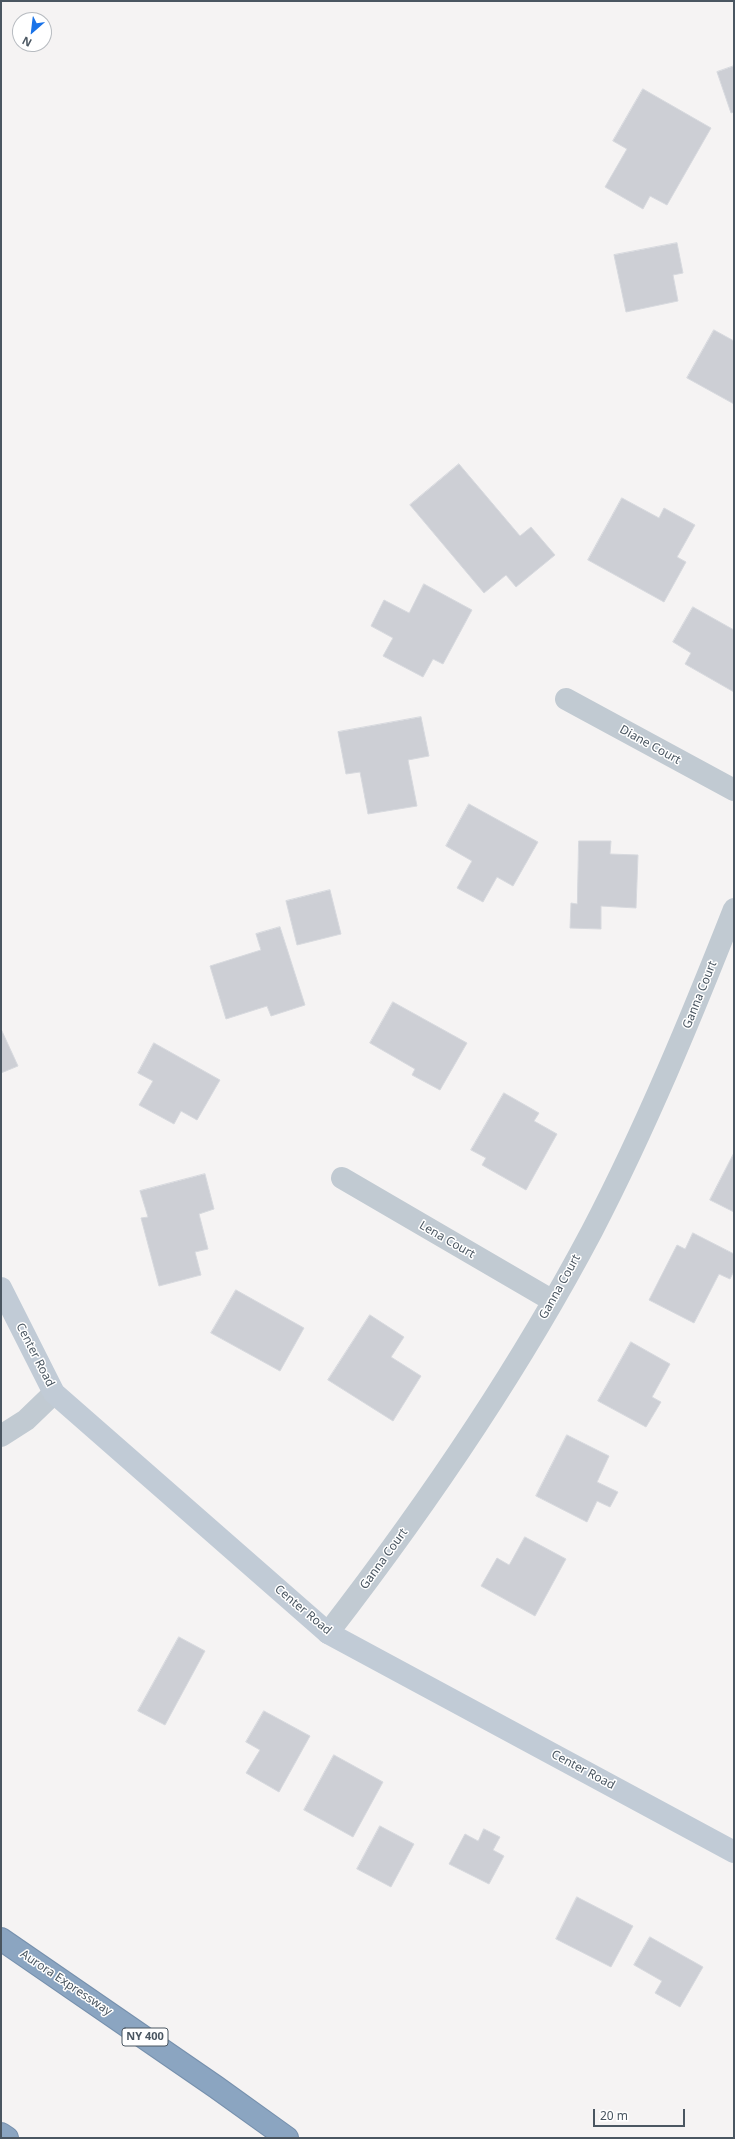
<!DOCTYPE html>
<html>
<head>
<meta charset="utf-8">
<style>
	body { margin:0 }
	#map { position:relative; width:735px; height:2139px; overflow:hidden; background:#f5f3f3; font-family:"Noto Sans",sans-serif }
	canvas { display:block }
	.frame { position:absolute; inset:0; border:2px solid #4a5661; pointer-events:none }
	.north { position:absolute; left:12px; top:12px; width:40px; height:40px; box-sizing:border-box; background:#fff; border:1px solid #b7bbc0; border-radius:50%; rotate:208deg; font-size:11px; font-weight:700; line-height:16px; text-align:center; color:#4a5661 }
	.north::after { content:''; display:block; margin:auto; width:14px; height:18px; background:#1a73e8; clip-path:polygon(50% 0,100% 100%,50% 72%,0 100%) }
	.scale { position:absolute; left:593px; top:2109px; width:92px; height:18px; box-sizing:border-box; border:2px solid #4a5661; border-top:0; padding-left:5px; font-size:12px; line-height:14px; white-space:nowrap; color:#4a5661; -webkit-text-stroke:3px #fff; paint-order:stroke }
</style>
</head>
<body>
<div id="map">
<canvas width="735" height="2139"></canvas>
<div class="frame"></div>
<div class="north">N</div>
<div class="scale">20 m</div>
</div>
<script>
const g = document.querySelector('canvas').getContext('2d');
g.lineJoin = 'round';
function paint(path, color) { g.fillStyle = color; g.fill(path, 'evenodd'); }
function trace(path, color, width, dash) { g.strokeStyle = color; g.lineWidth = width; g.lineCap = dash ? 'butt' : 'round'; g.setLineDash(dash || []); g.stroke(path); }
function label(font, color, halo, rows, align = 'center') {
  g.font = font + ' "Noto Sans",sans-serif'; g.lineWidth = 3; g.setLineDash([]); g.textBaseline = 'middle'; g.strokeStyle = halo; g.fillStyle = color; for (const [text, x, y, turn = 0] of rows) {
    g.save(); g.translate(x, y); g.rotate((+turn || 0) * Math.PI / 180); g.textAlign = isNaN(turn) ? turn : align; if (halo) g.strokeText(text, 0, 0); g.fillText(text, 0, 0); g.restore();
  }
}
const building = new Path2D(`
	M734,66v46l-3,1 -14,-41z
	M643,89l68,39 -44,77 -17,-9 -7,13 -38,-22 22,-38 -14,-8z
	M677,243l6,30 -10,2 5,26 -52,11 -12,-57z
	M714,330l20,11v63l-47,-26z
	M459,464l61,72 11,-9 24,28 -39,32 -10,-12 -22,18 -74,-88z
	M622,498l37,20 5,-10 31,17 -18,32 9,5 -22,40 -76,-42z
	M424,584l48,26 -29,54 -10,-5 -10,18 -40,-21 10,-18 -22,-12 13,-26 25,13z
	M693,607l41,23v62l-49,-28 6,-11 -18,-11z
	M421,717l8,39 -21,4 9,46 -49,8 -8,-42 -14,2 -8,-42z
	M469,804l69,38 -25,44 -16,-9 -14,25 -26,-14 15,-27 -26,-15z
	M579,841h32l-1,13 28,1 -2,53 -35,-2v23l-31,-1 1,-25 6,1z
	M330,890l11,44 -44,11 -11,-44z
	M280,927l25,78 -34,11 -4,-10 -41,13 -16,-53 51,-16 -5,-16z
	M393,1002l74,41 -27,47 -28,-15 3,-6 -45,-26z
	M1,1029l17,37 -17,7z
	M154,1043l66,37 -23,40 -16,-9 -7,13 -35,-19 14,-24 -15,-8z
	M504,1093l35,20 -5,8 23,13 -31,56 -44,-25 4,-7 -15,-8z
	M734,1153v59l-24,-12z
	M205,1174l9,35 -15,5 9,35 -13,3 6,23 -42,11 -18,-68 7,-1 -8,-26z
	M693,1233l41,21v17l-4,8 -11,-5 -25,49 -45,-23 28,-55 8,4z
	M236,1290l68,38 -24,43 -69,-38z
	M370,1315l34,22 -13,20 30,19 -28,45 -65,-41z
	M631,1342l39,22 -18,33 9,5 -15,25 -48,-26z
	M567,1435l42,21 -12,26 21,10 -8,15 -13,-6 -10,21 -51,-26z
	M525,1537l41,22 -31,57 -54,-30 16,-28 12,7z
	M179,1637l26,14 -40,74 -27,-14z
	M264,1711l46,25 -31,56 -33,-19 14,-23 -14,-8z
	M334,1755l49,27 -30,55 -49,-27z
	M380,1826l34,18 -23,43 -34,-18z
	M484,1829l16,8 -7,13 11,6 -15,28 -40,-20 16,-30 13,7z
	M577,1897l56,29 -22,41 -55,-28z
	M650,1937l53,30 -23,40 -25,-14 7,-12 -28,-16z`);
paint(building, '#cdcfd5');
trace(building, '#d7d9de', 1);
const motorway = new Path2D(`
	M1,1939l215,148 71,51
	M1,2134l6,4`);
trace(motorway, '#7690ad', 24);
trace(new Path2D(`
	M566,699l168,91
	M342,1178l211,123
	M1,1436l25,-16 28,-27
	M328,1633c98,-127 189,-260 264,-402 54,-104 99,-213 142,-322`), '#c1cad2', 22);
trace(new Path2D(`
	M1,1288l53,105 274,240 406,219`), '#c1cbd6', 22);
trace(motorway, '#8ba5c1', 22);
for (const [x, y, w] of [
	[145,2037,46]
]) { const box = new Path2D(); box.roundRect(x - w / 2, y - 9, w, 18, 3); g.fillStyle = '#fff'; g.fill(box); trace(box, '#4a5661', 1); }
label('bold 11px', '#4a5661', null, [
	["NY 400",145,2037]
]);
label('12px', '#4a5661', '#fff', [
	["Diane Court",650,745,29],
	["Ganna Court",700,995,-68],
	["Lena Court",447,1240,30],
	["Ganna Court",560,1287,-61],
	["Center Road",35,1355,63],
	["Ganna Court",384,1559,-54],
	["Center Road",303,1610,40],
	["Center Road",583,1770,28],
	["Aurora Expressway",66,1983,34]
]);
</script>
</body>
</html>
